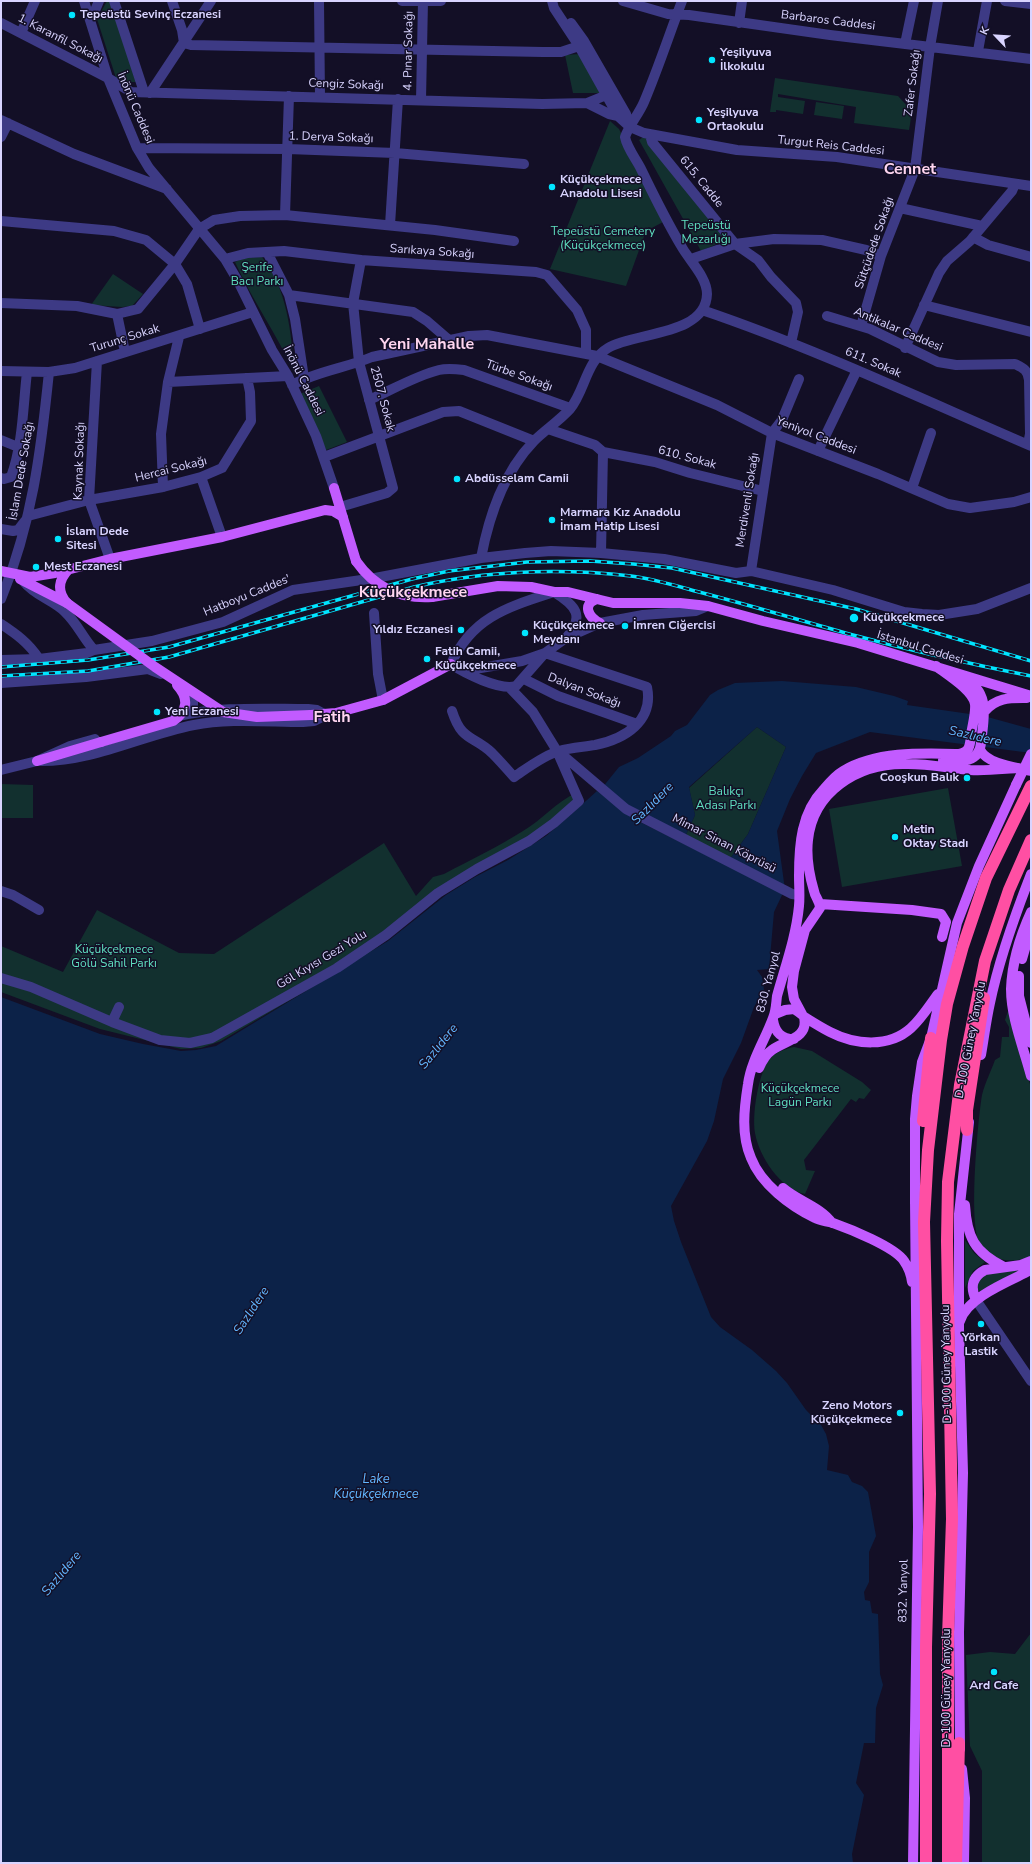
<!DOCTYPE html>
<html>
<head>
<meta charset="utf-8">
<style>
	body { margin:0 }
	#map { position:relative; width:1032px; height:1864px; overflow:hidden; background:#130f26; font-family:"Nunito Sans",sans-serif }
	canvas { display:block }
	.frame { position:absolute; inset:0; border:2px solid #d9d4ff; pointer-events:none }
	.north { position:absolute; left:976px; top:16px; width:40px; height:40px; -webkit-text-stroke:3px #130f26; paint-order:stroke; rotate:295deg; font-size:11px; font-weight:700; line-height:16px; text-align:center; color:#d9d4ff }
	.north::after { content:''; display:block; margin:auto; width:14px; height:18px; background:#d9d4ff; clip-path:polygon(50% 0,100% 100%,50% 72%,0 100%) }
</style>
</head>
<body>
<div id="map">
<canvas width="1032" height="1864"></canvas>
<div class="frame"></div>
<div class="north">K</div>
</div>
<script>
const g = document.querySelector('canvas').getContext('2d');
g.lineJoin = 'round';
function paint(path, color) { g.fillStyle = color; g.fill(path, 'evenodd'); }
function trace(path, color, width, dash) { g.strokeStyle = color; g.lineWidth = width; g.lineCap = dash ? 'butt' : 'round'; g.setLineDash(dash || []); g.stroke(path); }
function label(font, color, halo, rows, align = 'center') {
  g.font = font + ' "Nunito Sans",sans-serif'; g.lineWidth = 3; g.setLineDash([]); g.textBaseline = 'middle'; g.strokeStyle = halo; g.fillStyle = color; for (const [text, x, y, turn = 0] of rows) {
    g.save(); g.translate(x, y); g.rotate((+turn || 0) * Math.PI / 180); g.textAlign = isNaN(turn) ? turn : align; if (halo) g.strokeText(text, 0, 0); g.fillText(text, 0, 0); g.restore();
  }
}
paint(new Path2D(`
	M107,1h5l26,81h-11l-11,-4 -19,-59z
	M579,54l21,36 -1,3h-26l-8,-38z
	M775,78l123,18c13,14 15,15 11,34l-55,-7 2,-16 -78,-13v3l27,4 -2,13 -27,-4v2h-6z
	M816,102l28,4 -2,13 -28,-4z
	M610,121l9,8 46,92 -19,10 -20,55 -76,-17z
	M646,135l82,104 -27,12 -62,-111z
	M262,257c25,31 30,77 32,116 -17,-39 -42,-73 -59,-111l9,-4z
	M113,274l30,20 -11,12 -10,1 -31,-2z
	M319,386l28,56 -21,8 -26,-56z
	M757,727l29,20 -38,87 -19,26 -45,-21 11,-24 -6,-27z
	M1,784l32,1v33h-32z
	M948,788l14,78 -120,21 -13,-78z
	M576,793l4,11 -14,15 -31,23 -84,47 -83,65 -147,87 -20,7 -20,1 -81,-20 -99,-37v-46l62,26 34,-62 82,43 35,1 170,-111 32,53 17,-19 11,-3c26,-14 54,-27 79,-43 19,-11 33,-29 53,-38z
	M1009,1008l22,80v169c-20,6 -38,6 -51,-14 -12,-17 -2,-125 2,-148 3,-12 9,-24 13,-35l5,-3 2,-20h7v-10l-4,-7z
	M794,1047l18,4 50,31 9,8 -7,9 -5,-1 -3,4 -5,-3 -47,61 2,10 9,1 -10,23c-25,-5 -46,-38 -50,-61 -3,-19 3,-56 13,-72 6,-8 16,-12 26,-14z
	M965,1240l9,13 11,9 -12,9 -8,17z
	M1021,1270l-40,21 -4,-1v-8l8,-8z
	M1031,1633v230h-49v-92l-12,-25 -4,-91 24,-3 25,2z`), '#12302f');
paint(new Path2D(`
	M782,681l74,6 38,9 14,5 -1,4 77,11 47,13v24l-161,-21 -54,21 -14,23 -12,23 -13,32 8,59 -56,-30 19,-26 38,-87 -29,-20 -68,60 6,28 -11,24 -58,-30 -24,-21 17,-21 19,-9 33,-22 4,-5 12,-6 23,-30 8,-5 17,-7z
	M597,791l41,30 145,72 -9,19 -5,57 -12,1 5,7 2,13 -10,17 -13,36 -18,36 -9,42 -7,20 -36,65 3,15 7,21 30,75 9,10 32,23 24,21 11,12 19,27 15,15 5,9 3,12 -2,24 21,5 4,7 10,4 6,6 8,44 -7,16v30l-5,10 1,8 5,1 2,12 6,1 2,60 3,11 -7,23 -1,35h-11l-8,40 8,12 -12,59 1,9h-852v-866l99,37 43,10 38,7 15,-1 20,-4 172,-105 58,-46 29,-18 33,-17 38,-24 21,-18z`), '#0c2248');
trace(new Path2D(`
	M84,1l24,77 29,70 12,20 76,91 13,22 34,69 16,26 28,60 18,52
	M114,1l30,91
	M172,1l10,29 2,13 7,2 352,7h18l18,-6
	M319,1l1,96
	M402,1h39
	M552,1l2,7 25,38 39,70 12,11 14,6 93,17 100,7 194,29
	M623,1l45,13 21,1 141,20 201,24
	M1005,1l26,3
	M91,20l8,-19
	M1,23l107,55 23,14 411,12 45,-1 17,-7 4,-8 -1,-6
	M571,23l13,18 42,73 4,13
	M739,23l3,-22
	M21,33l14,-32
	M905,44l9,-43
	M978,51l9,-50
	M150,93l61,-92
	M421,100l2,-99
	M587,103l22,11 9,2
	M1,120l73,34 93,35
	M650,135l2,7 83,102 23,16 13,17 25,26 2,9 -7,31
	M1,137l7,-14
	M137,148l151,1 107,4 129,11
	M900,208l82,18
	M285,215l4,-119
	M1,221l113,10 32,9 29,24 12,20 13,45
	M390,225l8,-126
	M973,237l15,8 43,12
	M267,252l22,43 6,24 9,59
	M225,259l23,-6 36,-2 77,9 175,12 11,3 30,35 9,20v23
	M691,259l44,-15 39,-5 48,1 44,10 15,6
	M289,295l124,17 14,9 22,19
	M1,303l76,3 40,8
	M924,305l107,27
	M702,310c112,38 220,89 329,136
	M827,316l43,13 68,33 18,3 59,-1c8,4 13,6 14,16l1,54 -2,10
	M861,326l20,-70 34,-87 15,-122 8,-46
	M905,348l34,-75 8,-12 23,-20 42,-50 3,-7
	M125,352l-8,-38 21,-5 37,-45 24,-35 15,-9 26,-4 45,-1 150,15 79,11
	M97,361l-8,139 21,59
	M1,371l48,1 26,-4 178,-56
	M168,382l120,-6
	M292,385c25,-14 54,-17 80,-28l97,-21 18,-1 110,21 120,49 55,28 106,41 70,30 22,4 44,-6 17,-5
	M369,400c23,-10 46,-24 70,-30 8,-2 17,-1 25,0l106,38
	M548,429l47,16 8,7 -2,101
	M1,440l17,7
	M818,451l39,-81
	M603,452l52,10 35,11 73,18
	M324,457l119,-45 16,-1 75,30
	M201,477l21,60
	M1,478l3,1 7,-2c12,-33 12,-71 16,-105
	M163,487l-2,-53 7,-52 11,-45
	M912,488l19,-55
	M340,507l47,-14 6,-5 -34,-126 -6,-59 8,-43
	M28,516l61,-16 74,-13 38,-10 21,-9 29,-47 -1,-29 -3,-14
	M1,529l12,2 5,-1 7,-9
	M481,558c8,-42 22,-85 53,-117 11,-11 25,-20 36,-32 15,-18 16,-48 38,-61 26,-16 98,-12 99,-54 0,-16 -16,-32 -24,-45 -15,-25 -29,-53 -42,-80 -5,-10 -14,-21 -16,-32 4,-12 14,-23 19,-35 14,-33 25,-67 38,-101
	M751,571l21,-138 10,-13 17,-41
	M24,582c11,14 29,18 41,30 12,11 18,26 29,38
	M1,599c31,-75 40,-148 48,-227
	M374,613l4,61 5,26
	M1,624c15,10 28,19 38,35
	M545,653l-29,33c-16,5 -52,-13 -65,-22 21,-47 57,-57 103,-72 21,13 32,24 12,46
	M1,660l38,-1 48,-6 7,-3 58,-9 71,-19 70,-32 82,-12 106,-20 44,-5 26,-2 50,2 63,6 72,14 15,-2 82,19 71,22 18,2 17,1 38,-6 54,-21
	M463,671l59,-10 23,-8 21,-15 34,-15 43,-8 53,-4 12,-5
	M524,679l34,17 79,28
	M1,683l85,-6 62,-8 13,5
	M187,691l6,10v6l-5,7
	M452,711c10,31 21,24 40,42 8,8 15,16 22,24 12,-8 30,-22 45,-26 11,-3 24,-4 36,-6 30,-6 59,-24 52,-58l-102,-34
	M175,717c43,-11 89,-8 133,-8l9,1 9,5
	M559,752l67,57 166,85 7,1
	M41,761c54,0 101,-26 153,-36 34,-7 75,-3 109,-3l11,-1 12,-6
	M1,770l36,-9 33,-15 25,-7
	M1,891l12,4 26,15
	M1,978l30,9 81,35 48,18 30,3 22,-5 125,-70 49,-33 52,-42 39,-24 52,-28 25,-18 25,-22 -22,-50 -24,-39 -23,-24
	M112,1022l7,-15
	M976,1300l55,81`), '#3d3a85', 10);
trace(new Path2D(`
	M334,488l22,73
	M1,571l29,6 25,-4 55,-14 112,-22 103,-27 8,1 10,6
	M20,579l47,24
	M432,597l66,-11 33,1 23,5h14l45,11h67l28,3 55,15 95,22 173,53
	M597,599c-16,5 -8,19 3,24
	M67,603c-11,-12 -8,-24 2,-34
	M985,711c12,-14 25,-13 42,-13
	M311,715l25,-2 47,-13 68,-36
	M980,750c9,15 35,17 51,21
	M943,760c10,1 23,3 31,-3 7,-5 7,-14 8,-22 3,-23 6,-45 -19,-57
	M37,761l64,-19
	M820,904l92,6 29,4 5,8 -4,15
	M1031,912c-11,24 -19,50 -20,77 0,29 13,60 20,87
	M1022,959l9,-31
	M1019,976v20l12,47
	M775,1014l10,-4 9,-1c5,3 8,6 12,9 8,5 16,10 24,14 25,13 59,16 81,-4 11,-10 18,-22 27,-34
	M802,1014l-8,-15 -2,-12 2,-16 11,-41 15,-22c0,-7 -5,-11 -6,-17 -5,-17 -8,-34 -6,-51 5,-48 49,-76 95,-76 23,-1 44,4 67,6 16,1 32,-1 48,-2
	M773,1020c2,12 8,19 21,19
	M981,1055c3,-17 5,-34 9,-52 9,-44 25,-88 41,-129
	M759,1068c3,-7 7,-14 13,-18 13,-10 37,-11 32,-33
	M783,1188c15,13 38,19 49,35
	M965,1205c2,32 9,47 39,62
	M912,1282c-1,-8 -3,-14 -8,-21 -9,-14 -54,-32 -71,-38 -6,-2 -13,-2 -18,-5 -25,-12 -54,-34 -64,-60 -10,-23 -7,-49 -3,-74 3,-23 17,-44 25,-66 3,-7 3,-14 4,-22 8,-29 19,-59 22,-90 1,-10 0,-20 0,-30 0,-32 2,-63 25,-87 5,-6 12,-14 19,-18 34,-20 79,-18 116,-17 11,-2 11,-9 12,-19 1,-9 5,-21 4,-31 -2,-14 -29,-30 -39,-38
	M976,1300c-6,-13 -4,-23 9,-30l36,-5 10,-4
	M960,1321c7,-24 50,-40 71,-51
	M960,1749l-1,-117 4,-159 -4,-144v-115l10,-92
	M962,1769l3,29 -1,65
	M913,1863l5,-336 -3,-326v-82l2,-23 5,-34 9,-24 26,-115 22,-57 37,-81`), '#c25bff', 10);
trace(new Path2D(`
	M923,1121l8,-83
	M967,1130v-20l17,-112
	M926,1863v-216l4,-153 -6,-272 4,-72 13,-110 6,-36 16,-58 23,-68 45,-92
	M948,1863v-226l4,-118 -5,-278 1,-59 12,-97 25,-124 24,-71 22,-50
	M956,1863l3,-120`), '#ff4fa3', 12);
const rail = new Path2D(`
	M1,667l87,-7 81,-13 243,-68 37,-8 78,-9 63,-1 43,3 39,4 184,41 175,52
	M1,676l87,-5 81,-14 245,-70c70,-16 145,-19 217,-11 23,3 46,10 68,16 50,13 100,28 150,42 60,16 121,30 182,42`);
trace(rail, '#00e5ff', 3.5);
trace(rail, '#130f26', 2, [6]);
trace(new Path2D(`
	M356,561c19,27 43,38 76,36
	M67,603l88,64 68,45 34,5 54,-2
	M101,742l72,-21c15,-10 16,-23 4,-36
	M1016,785l15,-31`), '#c25bff', 10);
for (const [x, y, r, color] of [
	[72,15,4,"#00e5ff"],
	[712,60,4,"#00e5ff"],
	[699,120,4,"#00e5ff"],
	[552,187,4,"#00e5ff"],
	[457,479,4,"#00e5ff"],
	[552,520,4,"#00e5ff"],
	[58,539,4,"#00e5ff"],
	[36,567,4,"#00e5ff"],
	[854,618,5,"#00e5ff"],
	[625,626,4,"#00e5ff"],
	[461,630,4,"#00e5ff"],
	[525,633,4,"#00e5ff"],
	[427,659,4,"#00e5ff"],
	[157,712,4,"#00e5ff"],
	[967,778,4,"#00e5ff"],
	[895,837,4,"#00e5ff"],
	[981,1324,4,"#00e5ff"],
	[900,1413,4,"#00e5ff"],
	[994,1672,4,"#00e5ff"]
]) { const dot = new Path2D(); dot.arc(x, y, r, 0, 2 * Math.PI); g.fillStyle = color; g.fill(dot); trace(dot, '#130f26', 1.5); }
label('bold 12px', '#d9d4ff', '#130f26', [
	["Tepeüstü Sevinç Eczanesi",80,15],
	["Yeşilyuva",720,53],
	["İlkokulu",720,67],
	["Yeşilyuva",707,113],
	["Ortaokulu",707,127],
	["Küçükçekmece",560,180],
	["Anadolu Lisesi",560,194],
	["Abdüsselam Camii",465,479],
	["Marmara Kız Anadolu",560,513],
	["İmam Hatip Lisesi",560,527],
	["İslam Dede",66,532],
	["Sitesi",66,546],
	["Mest Eczanesi",44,567],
	["Küçükçekmece",863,618],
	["Küçükçekmece",533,626],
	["Meydanı",533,640],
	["İmren Ciğercisi",633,626],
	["Yıldız Eczanesi",453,630,"right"],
	["Fatih Camii,",435,652],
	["Küçükçekmece",435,666],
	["Yeni Eczanesi",165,712],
	["Cooşkun Balık",959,778,"right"],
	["Metin",903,830],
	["Oktay Stadı",903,844],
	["Yörkan",981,1338,"center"],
	["Lastik",981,1352,"center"],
	["Zeno Motors",892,1406,"right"],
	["Küçükçekmece",892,1420,"right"],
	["Ard Cafe",994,1686,"center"]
], 'left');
label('12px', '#d9d4ff', '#130f26', [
	["Barbaros Caddesi",828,21,7],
	["1. Karanfil Sokağı",60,39,27],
	["4. Pınar Sokağı",409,51,-89],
	["Zafer Sokağı",913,83,-83],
	["Cengiz Sokağı",346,85,2],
	["İnönü Caddesi",135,108,67],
	["1. Derya Sokağı",331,138,2],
	["Turgut Reis Caddesi",831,146,6],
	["615. Cadde",701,182,51],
	["Sütçüdede Sokağı",875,243,-71],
	["Sarıkaya Sokağı",432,252,4],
	["Antikalar Caddesi",898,330,23],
	["Turunç Sokak",125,339,-17],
	["611. Sokak",873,363,23],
	["Türbe Sokağı",519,376,20],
	["İnönü Caddesi",303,381,63],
	["2507. Sokak",382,399,75],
	["Yeniyol Caddesi",816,436,21],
	["610. Sokak",687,458,15],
	["Kaynak Sokağı",80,461,-88],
	["Hercai Sokağı",171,470,-14],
	["İslam Dede Sokağı",22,471,-80],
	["Merdivenli Sokağı",748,500,-81],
	["Hatboyu Caddes'",247,596,-22],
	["İstanbul Caddesi",920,648,17],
	["Dalyan Sokağı",584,691,21],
	["Mimar Sinan Köprüsü",724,844,27],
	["Göl Kıyısı Gezi Yolu",322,960,-31],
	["830. Yanyol",769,982,-75],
	["D-100 Güney Yanyolu",971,1040,-79],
	["D-100 Güney Yanyolu",947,1364,-91],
	["832. Yanyol",904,1591,-89],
	["D-100 Güney Yanyolu",947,1688,-90]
]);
label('12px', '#5fe0c0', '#130f26', [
	["Tepeüstü",706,226],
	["Mezarlığı",706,240],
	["Tepeüstü Cemetery",603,232],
	["(Küçükçekmece)",603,246],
	["Şerife",257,268],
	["Bacı Parkı",257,282],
	["Balıkçı",726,792],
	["Adası Parkı",726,806],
	["Küçükçekmece",114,950],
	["Gölü Sahil Parkı",114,964],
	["Küçükçekmece",800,1089],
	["Lagün Parkı",800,1103]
]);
label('italic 13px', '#62b6ff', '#130f26', [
	["Sazlıdere",975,737,13],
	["Sazlıdere",653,804,-45],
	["Sazlıdere",439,1047,-51],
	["Sazlıdere",252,1311,-57],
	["Lake",376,1480],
	["Küçükçekmece",376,1495],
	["Sazlıdere",62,1574,-50]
]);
label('bold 16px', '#ffd6f0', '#130f26', [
	["Cennet",910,170],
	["Yeni Mahalle",427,345],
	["Küçükçekmece",413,593],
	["Fatih",332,718]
]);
</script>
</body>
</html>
